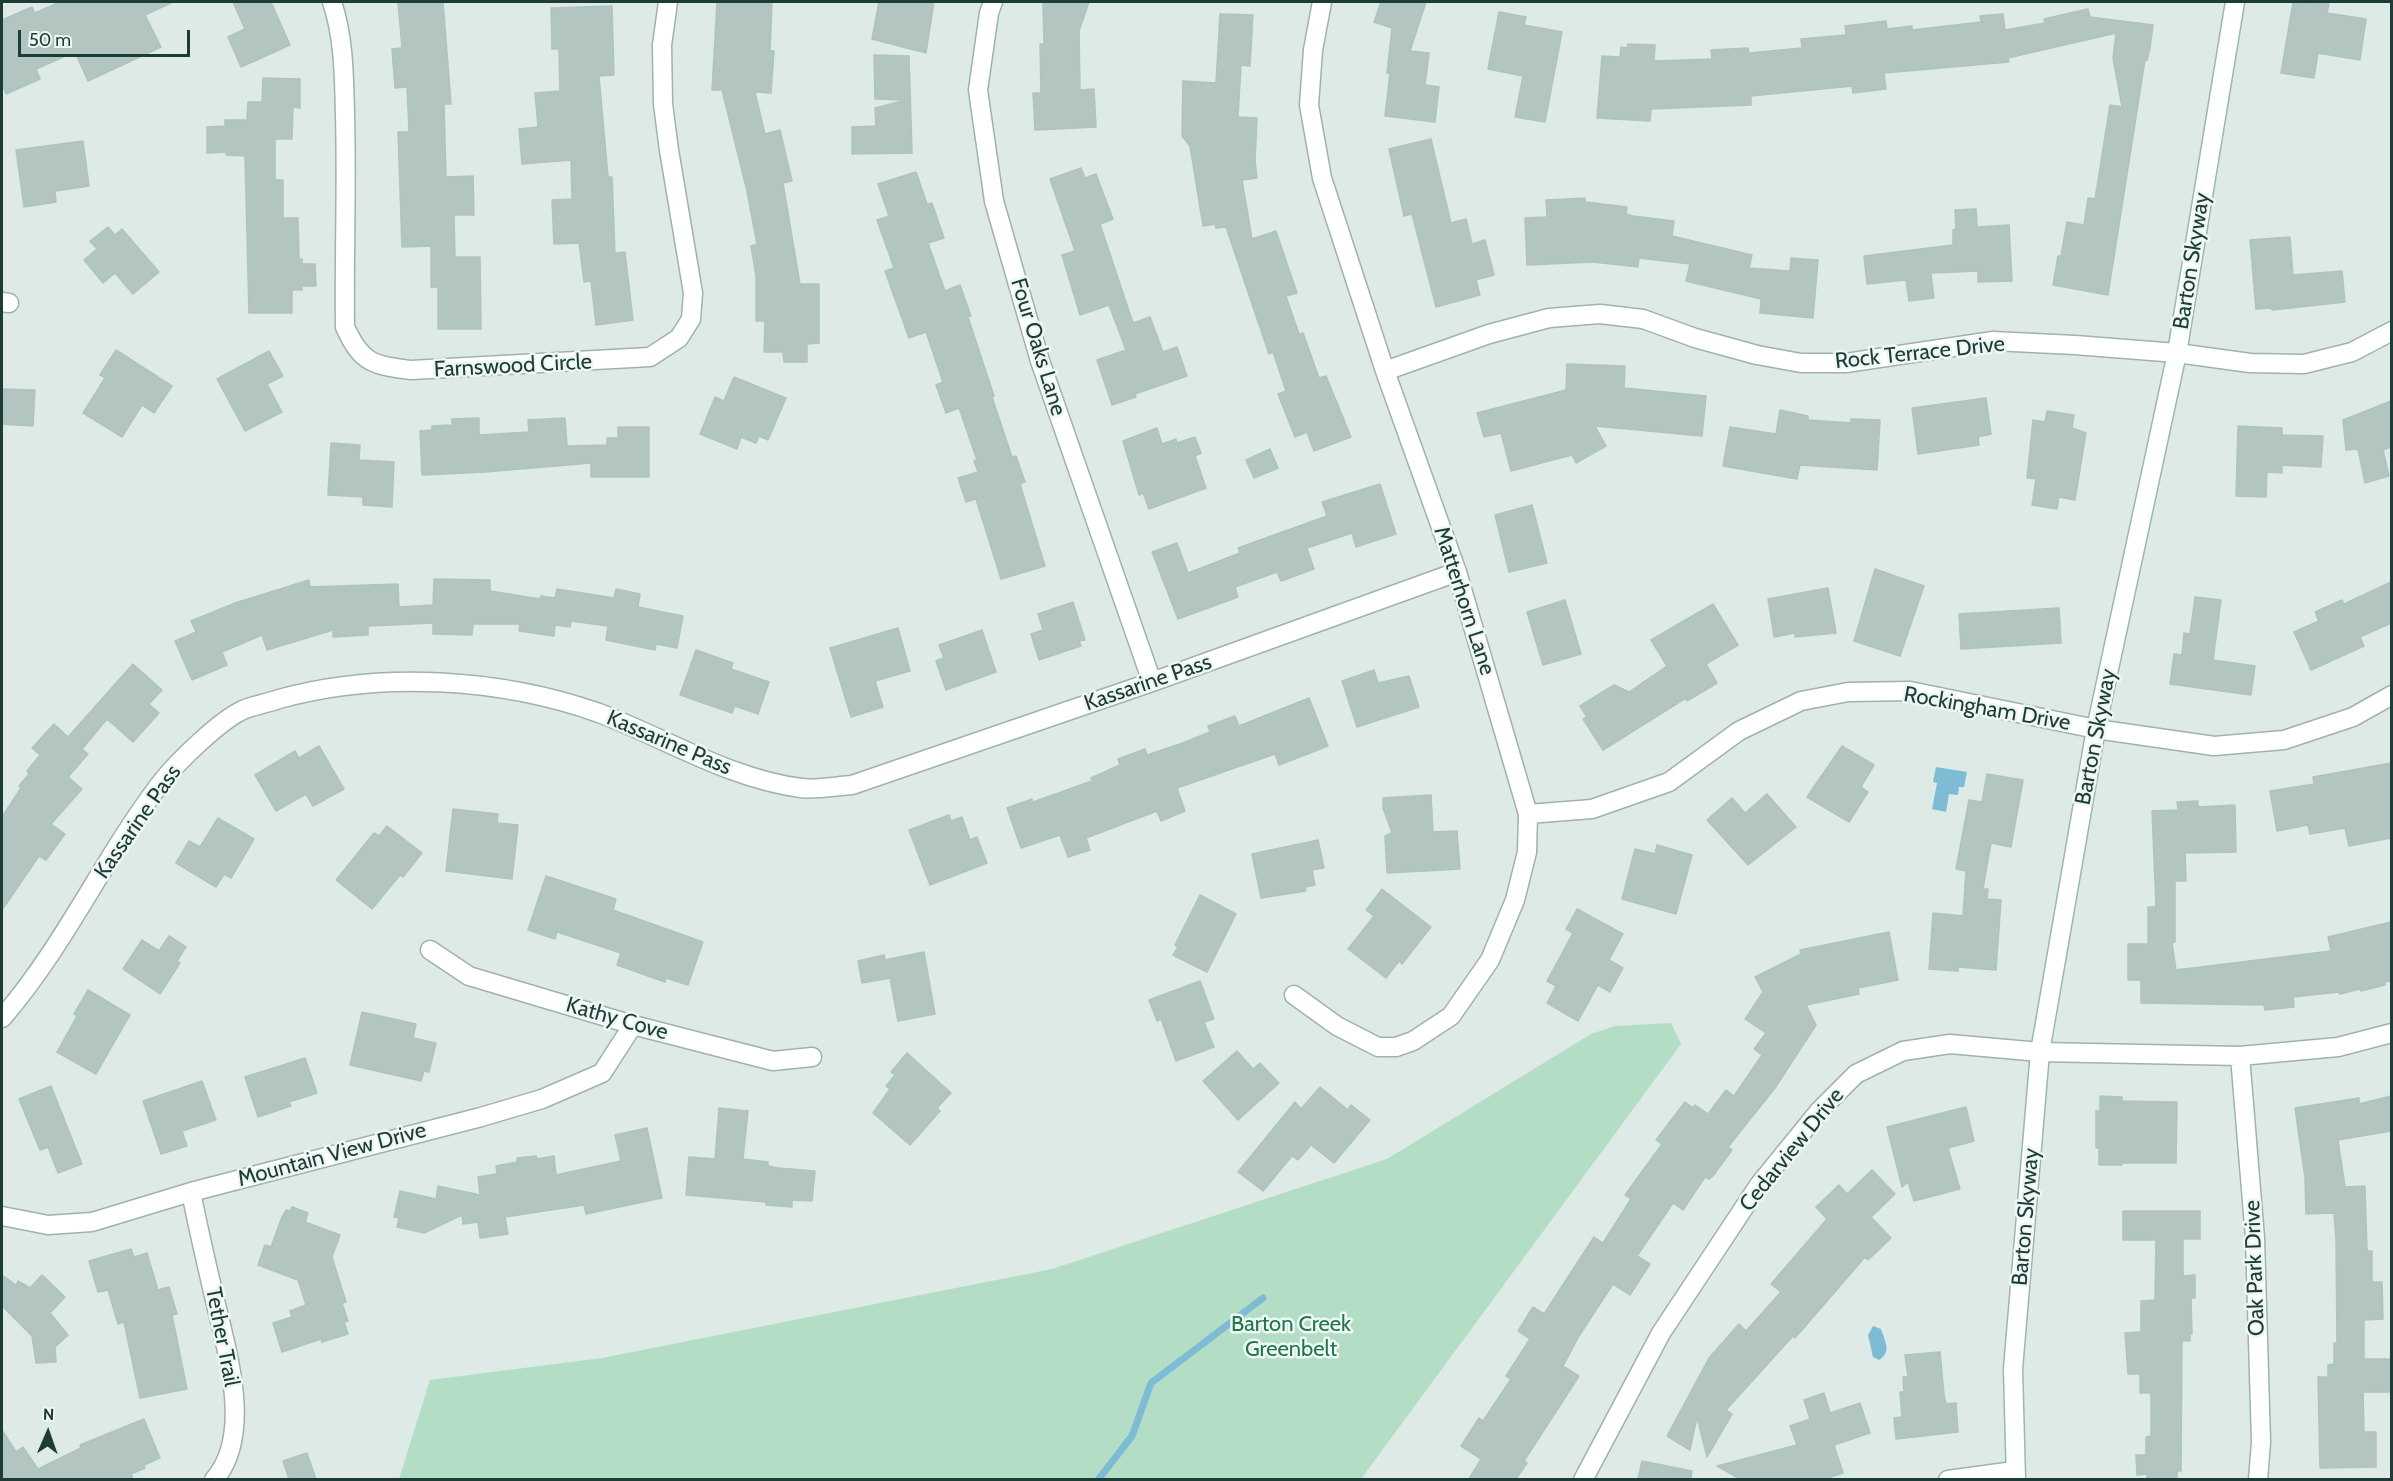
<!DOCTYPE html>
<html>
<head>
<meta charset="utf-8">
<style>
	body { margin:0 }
	#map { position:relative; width:2393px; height:1481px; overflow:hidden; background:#ddeae6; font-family:Cabin,sans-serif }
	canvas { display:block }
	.frame { position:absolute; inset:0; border:3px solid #1d3b37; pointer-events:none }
	.north { position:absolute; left:18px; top:1403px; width:60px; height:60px; -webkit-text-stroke:4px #edf7f3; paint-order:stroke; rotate:2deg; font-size:16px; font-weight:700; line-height:24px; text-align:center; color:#1d3b37 }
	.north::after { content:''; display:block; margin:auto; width:21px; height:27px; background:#1d3b37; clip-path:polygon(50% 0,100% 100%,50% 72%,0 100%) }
	.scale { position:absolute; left:18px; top:30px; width:172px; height:27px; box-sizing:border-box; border:3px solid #1d3b37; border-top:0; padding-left:8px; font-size:18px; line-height:21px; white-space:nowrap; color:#1d3b37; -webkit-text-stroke:4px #edf7f3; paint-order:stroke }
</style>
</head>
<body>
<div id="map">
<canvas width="2393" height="1481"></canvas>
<div class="frame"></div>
<div class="north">N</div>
<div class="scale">50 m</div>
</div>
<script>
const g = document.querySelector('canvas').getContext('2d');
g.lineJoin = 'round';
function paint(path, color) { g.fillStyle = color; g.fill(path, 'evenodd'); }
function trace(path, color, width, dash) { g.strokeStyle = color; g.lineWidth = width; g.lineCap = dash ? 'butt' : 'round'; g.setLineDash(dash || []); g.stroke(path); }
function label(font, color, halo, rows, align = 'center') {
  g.font = font + ' Cabin,sans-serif'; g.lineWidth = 5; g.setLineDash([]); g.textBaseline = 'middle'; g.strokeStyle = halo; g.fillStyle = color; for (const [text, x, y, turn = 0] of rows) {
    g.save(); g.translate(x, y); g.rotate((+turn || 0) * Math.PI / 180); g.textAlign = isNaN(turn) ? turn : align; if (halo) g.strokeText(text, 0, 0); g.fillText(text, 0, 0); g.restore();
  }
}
paint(new Path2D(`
	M1671,1023l10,21 -320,435h-962l31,-99 172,-22 450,-89 335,-110 204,-125 24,-8z`), '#b3dec5');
paint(new Path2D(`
	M1936,767l31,5 -3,15h-5l-1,8 -9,-1 -3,18 -14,-3 5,-26 -4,-1z
	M1873,1326l8,3c4,12 11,23 -2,31l-6,-3 -5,-22z`), '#7ebcd6');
trace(new Path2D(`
	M1098,1480l34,-44 19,-53 112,-85`), '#7ebcd6', 7);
const building = new Path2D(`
	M60,2h113l-28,13 16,32 -73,34 -13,-29 -39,17 4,10 -34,15 -4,-10v-64l30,-13 3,6z
	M233,2h38l19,43 -49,22 -13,-30 17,-8z
	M398,2h45l8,102h-7l2,73 27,-1 1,39h-20l1,42h25l1,72h-43v-42h-7v-41l-29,1 -4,-115h11l-2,-45 -12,1 -3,-39 10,-1z
	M717,2h55l-2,49h4l-3,42 -16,-1 10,42 15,-4 12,51 -9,2 17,101h19v59l-12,1v18h-23l-1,-10h-19l1,-31h-9v-45l-5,-30 6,-2 -10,-53 -25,-101h-10z
	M879,2h55l-8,51 -54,-14z
	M1043,2h46l-10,29 1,59 14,-1 2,38 -61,3 -2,-37h8l-1,-49h4z
	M1381,2h45l-16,49 19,2 -4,32 14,2 -4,35 -50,-6 5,-43h-3l5,-45 -18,-6z
	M2293,2l36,2 -2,9 39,6 -6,41 -42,-7 -4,25 -33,-5z
	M612,6l2,69 -15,1 9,101h4l3,76 10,-1 8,68 -37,5 -5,-44 -7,1 -5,-39 -25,1 -2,-44 20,-1 -1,-39 -49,4 -3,-35 19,-2 -3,-34 25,-2 -1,-42h-7l-1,-41z
	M2088,9l2,8 63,8 -3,23 -3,12h-2l-37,235 -55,-10 5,-29h3l6,-34 17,3 4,-27 7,1 15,-94 12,2 -9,-49 3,-25 -108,25 1,4 -125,11 2,16 -33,4 -1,-7 -101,10v9l-100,4 -1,12 -53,-3 5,-62 18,1 1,-10 6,1 1,-4 27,1 -1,16 58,-2 -1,-9 37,-2 1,5 53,-5 -1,-9 45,-4 -1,-9 41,-5 1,8 25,-3v4l69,-8 -1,-6 23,-2 2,16 40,-7 -1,-4z
	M1499,12l27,5 -2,8 38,7 -17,90 -30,-5 8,-41 -35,-7z
	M1220,14l33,1 -3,51 -9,-1 -3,52 19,1 -2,42 2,18 -15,2 10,59 24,-8 21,62 -11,3 13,38 4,-1 16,45 7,-2 25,61 -37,14 -7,-19 -12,5 -17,-43 8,-3 -13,-39 -4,2 -43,-127 -10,1 -1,-4 -12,2 -13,-80 -8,-10 1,-55 33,2z
	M874,55l35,1 3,97 -60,1v-27l24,-1 -1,-18 31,-8 -31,-1z
	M263,78l37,1v29l-7,-1 -1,32h-17v41h8v38h15l1,42 3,-1v5h13l1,22h-14v4h-10v23h-43l-4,-157 -19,-1 1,-3 -20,1v-26l18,-1v-6h22l1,-18h14z
	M1431,139l20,84 15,-4 6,25 13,-4 9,35 -18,5 4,15 -44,12 -24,-93 -8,2 -15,-67z
	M83,141l6,45 -34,5 1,11 -32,5 -8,-57z
	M1081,168l4,10 11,-4 17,45 -13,5 33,99 17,-6 13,35 14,-5 10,29 -52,18 1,3 -24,8 -15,-45 29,-10 -17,-45 -29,10 -18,-60 13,-4 -25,-72z
	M916,172l11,32 5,-1 12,35 -16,5 17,48 15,-6 11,31 -3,1 26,79 -2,1 20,60 4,-1 9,26 -5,2 25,82 -44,13 -25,-80 -10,3 -8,-24 20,-6 -4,-11 3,-1 -18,-52 -13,5 -10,-28 7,-3 -17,-50 -17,6 -24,-67 9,-3 -17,-48 12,-4 -11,-32z
	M1585,198v4l42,5 -1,7 7,2 41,5 -2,15 80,19 -3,13 41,3 1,-13 27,2 -5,58 -53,-5 1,-14 -75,-18 4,-17 -51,-6 -1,9 -45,-5 -66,3 -2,-47 22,-1 -1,-17z
	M1976,209l1,18 32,-2 3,56 -34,1v-11l-47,2 3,25 -25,3 -3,-21 -39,4 -3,-28 89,-11v-15l3,-1 -1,-19z
	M108,227l7,8 7,-6 37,43 -26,22 -18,-21 -12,10 -19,-23 13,-11 -7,-8z
	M2290,237l3,38 49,-4 3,31 -73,8 -1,-2 -15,1 -6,-69z
	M116,350l56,36 -18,27 -12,-8 -20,32 -39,-24 22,-35 -5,-3z
	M269,351l14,25 -16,8 15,28 -37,19 -28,-52z
	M1567,364l58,2 -1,22 82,8 -4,40 -107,-10 11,20 -30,17 -4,-8 -61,16 -10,-38 -17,4 -7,-24 89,-23z
	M734,377l52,21 -18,42 -9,-4 -3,7 -15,-6 -4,12 -37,-15 15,-37 9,4z
	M2,389l33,1 -2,36 -31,-2z
	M1986,398l5,36 -13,3 1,8 -61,9 -6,-46z
	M2391,401v46l-8,3 6,26 -24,7 -7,-34 -12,1 -3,-30z
	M1780,410l28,6v4l43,3v-4l29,1 -3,50 -77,-5 -3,14 -74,-13 7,-39 46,7z
	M2047,411l27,4 -2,13 14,5 -11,67 -16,-3 -2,12 -25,-4 4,-26 -9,-1 6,-58 12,2z
	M479,418v17l50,-3 -1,-12 37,-2 2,28 40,-1v-7h11v-11h31v50h-58v-14l-106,9 -63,3 -2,-44 12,-1v-4l20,-1v-6z
	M2238,426l44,2v7l41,1 -2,31 -39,-2v8l-15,-1 -1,25 -30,-1z
	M1157,428l5,16 14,-5 1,4 18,-6 6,16 -6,3 11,32 -57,21 -6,-16 -4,2 -16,-54z
	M331,443l29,2 -1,15 35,2 -2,45 -29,-2v-8l-35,-2z
	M1270,449l8,19 -24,10 -8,-18z
	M1380,484l16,50 -40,13 -4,-14 -45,15 7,21 -33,12 -4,-9 -42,15 3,10 -60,22 -26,-67 25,-9 11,30 52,-20 -2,-5 89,-32 -5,-14z
	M1532,505l15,58 -38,9 -14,-57z
	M1875,569l49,17 -24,70 -46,-15z
	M434,579l56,1v11l50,8 1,-3 14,2 2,-9 57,9 2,-9 24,5 -2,13 45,9 -6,32 -21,-4 -1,6 -49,-10 2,-14 -37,-5 -1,6 -15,-2 -1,11 -35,-5 1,-7h-47l-1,11 -39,-1v-11l-65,3v9l-35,2v-7l-66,20 -5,-15 -40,17 5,13 -35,15 -17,-39 21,-9 -5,-11 44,-18 74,-23 1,7 88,-3 1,23 34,-2z
	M2391,582v41l-31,14 4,9 -53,24 -17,-38 25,-11 -4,-9 27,-12 2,4z
	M1828,588l8,45 -41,4v-4l-21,4 -6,-38z
	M2195,597l26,3 -8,60 42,6 -4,29 -81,-11 4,-30 8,1 2,-22 6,1z
	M1565,600l16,54 -38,11 -16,-53z
	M1073,602l12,38 -6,1 2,5 -42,14 -8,-26 12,-4 -5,-16z
	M1713,604l25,41 -32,19 11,19 -30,18 -1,-3 -83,52 -20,-31 4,-2 -7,-11 34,-21 15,7 38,-26 -16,-26z
	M2059,608l2,35 -100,6 -2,-35z
	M898,628l12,43 -35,10 8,26 -32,10 -21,-69z
	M982,630l14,42 -50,18 -10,-29 8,-3 -5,-13z
	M696,650l37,13 -2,6 38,13 -11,32 -23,-8 -3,7 -52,-18z
	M133,664l29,26 -13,14 10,9 -26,29 -26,-23 -25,30 6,5 -20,23 14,12 -31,35 14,10 -19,26 -7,-4 -37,54v-93l19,-29 -2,-2 10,-12 -2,-3 13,-16 -8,-7 22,-24 14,13z
	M1374,670l4,13 31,-7 10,31 -62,20 -15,-46z
	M1309,698l19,48 -49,19 -4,-11 -98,34 8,23 -24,10 -4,-10 -71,27 4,12 -22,7 -8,-22 -39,13 -14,-40 25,-9 1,3 59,-21 -1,-3 29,-13 -2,-6 27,-10 2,6 33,-11 30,-12 -2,-6 27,-10 4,10z
	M319,746l25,43 -31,17 -7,-12 -30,17 -21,-36 40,-24 4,7z
	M1842,746l32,19 -13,22 7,5 -19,30 -42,-25z
	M2391,763v75l-42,8 -4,-18 -35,6 -2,-9 -31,6 -7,-40 44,-7 -1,-7z
	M1987,774l36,6 -12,67 -20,-4 -8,46h5l-1,10 14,1 -5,70 -38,-3v4l-29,-2 4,-56 30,3 3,-45 -10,-2 13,-69 13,2z
	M1767,794l29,33 -48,38 -41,-45 25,-22 13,15z
	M1431,795l2,37 24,-1 3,38 -73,4 -2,-37 7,-3 -9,-25v-10z
	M2198,801v6l37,-2 1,47 -51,1 1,28h-11v61l-3,1 4,27 155,-19 -3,-14 63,-15v59l-7,1 1,3 -24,6 -1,-2 -20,5 -1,-2 -46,5 1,10 -29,3 -1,-5 -123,-2v-23h-13v-36h20v-37h8l-4,-96 26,-1 -1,-8z
	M453,809l45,5 -1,9 21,2 -6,54 -66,-8z
	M949,815l2,6 11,-4 8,23 7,-3 10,26 -57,22 -21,-55z
	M218,818l36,21 -23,39 -7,-4 -8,13 -40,-24 13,-22 11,6z
	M387,826l35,27 -19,24 -3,-2 -28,34 -36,-29 38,-47 5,3z
	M1318,840l6,28 -12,2 3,15 -10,2 1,4 -45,7 -9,-44z
	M1657,845l35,10 -16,59 -54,-15 13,-50 20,5z
	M546,876l70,23 -3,11 90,32 -15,43 -22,-7 -1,4 -48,-17 4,-12 -64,-21 -2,7 -27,-9z
	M1382,889l49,38 -29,37 -3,-3 -13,17 -38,-29 26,-33 -8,-6z
	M1200,895l36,19 -29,58 -34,-17 5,-8 -3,-2z
	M1577,909l46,25 -14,26 14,8 -13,24 -12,-7 -20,36 -31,-18 9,-17 -9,-5 26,-48 -7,-4z
	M1889,932l9,48 -40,8 1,6 -53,11 10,20 -41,63 -47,59 4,3 -19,26 -4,3 -4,-2 -22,33 -10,-7 -36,53 13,8 -20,31 -17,-11 -34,52 -16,30 16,10 -55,85 3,2 -11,16h-47l12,-20 -20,-13 18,-28 4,3 28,-42 -5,-3 24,-37 -12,-8 15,-24 11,7 50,-77 9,6 28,-44 -6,-4 37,-51 -6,-4 29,-38 8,6 2,-3 13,9 18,-24 8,6 28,-41 -8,-6 12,-16 -21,-14 18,-27 -8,-15 46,-23 -1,-4z
	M169,936l17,11 -9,14 3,2 -20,31 -37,-25 19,-29 17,11z
	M924,952l11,62 -37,7 -8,-43 -28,5 -4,-22 26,-6 1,5z
	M1200,981l14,38 -10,3 10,25 -38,14 -15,-42 -4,2 -8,-21z
	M88,990l42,25 -34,59 -39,-22 20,-36 -3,-2z
	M362,1012l54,12 -3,14 23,5 -7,29 -5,-1 -3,10 -71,-16z
	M1237,1051l16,18 7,-6 19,20 -41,37 -35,-39z
	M907,1053l44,40 -14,15 3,3 -30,34 -37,-32 17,-24 -4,-3 9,-11 -4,-3z
	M305,1058l12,35 -28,9 2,4 -33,11 -13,-40z
	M202,1081l14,39 -34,11 5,15 -26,8 -18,-53z
	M51,1086l31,78 -24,9 -10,-26 -8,3 -21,-51z
	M1320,1087l28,23 3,-5 19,15 -36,43 -23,-18 -13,15 -6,-4 -29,35 -25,-19 57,-70 6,7z
	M2100,1096l22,1v4l55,1 -1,61h-54v2h-23v-17h-3v-37h4z
	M2391,1096v35l-53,9 7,47 20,-1 2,65h5v31h10l1,37 -19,1v39h27v33h-28l1,40h12v35l-56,1 -2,-91h10v-12l6,-1v-21h3l-1,-104 -2,-26 -28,1 -1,-36 -10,-70 64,-10v6z
	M1966,1107l8,34 -26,7 12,41 -46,12 -6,-19 -6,5 -15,-60z
	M719,1108l29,3 -5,48 25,3v4l10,2 37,3 -3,30 -20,-1v7l-26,-2v-3l-80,-7 3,-38 26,2z
	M647,1128l15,70 -76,16 -2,-9 -79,12 3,17 -28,4 -2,-16 -15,2 -1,-9 -38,18 -27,-6 2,-9 -5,-1 6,-26 36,8 2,-13 42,9 -2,-18 19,-3 -1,-8 21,-4v-4l19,-2 1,3 17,-3 2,19 65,-14 -6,-26z
	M1872,1170l23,24 -24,23 20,21 -23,22 -3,-3 -70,81 -2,-2 -67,74 6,4 -25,43 -10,-40 -7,33 -23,-14 42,-78 30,-34 7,7 35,-39 -10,-8 56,-65 -11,-12 23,-22 8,9z
	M292,1207l16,6 -3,9 35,13 -8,22 14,45 -4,1 6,18 -4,1 4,12 -26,8 -1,-3 -39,13 -9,-29 19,-6 -2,-6 16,-6 -8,-25 -40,-15 7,-20 6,2 11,-30 4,-7 4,1z
	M2123,1211h77v28h-17v37l12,-1v23h-4l1,36h-2v7h-8l-1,130h-4v8h-30v-5l-10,1 -1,-20h10v-18l5,-1v-43h-11v-19h-12l-3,-41 16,-1v-31l14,-1 1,-60h-33z
	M131,1249l3,8 13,-4 11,37 11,-3 8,27 -5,1 15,74 -47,9 -16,-76 -6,2 -10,-34 -10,2 -9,-31z
	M2,1275l14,10 2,-4 12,7 12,-13 23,22 -15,16 18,22 -13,12 1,15 -20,1 -4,-27 -30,-30z
	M1940,1352l4,43 2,9 10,-1 2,29 -62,7 -2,-21 8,-1 -2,-25h4l-1,-15h5l-3,-22z
	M1824,1393l6,20 30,-10 10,30 -36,12 9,28 -19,6h-84l-23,-13 80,-21 -7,-19 20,-7 -6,-19z
	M144,1419l16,39 -16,7 1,3 -14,6 2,5h-131v-49l14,22 7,-5 15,22 43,-21 -1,-3z
	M307,1453l9,26h-27l-6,-18z
	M1642,1461l50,10 -1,8h-53z`);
paint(building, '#b2c5c0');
trace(building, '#afc4be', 1.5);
const street = new Path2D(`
	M332,2c12,36 12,74 13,113 2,71 -1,141 0,212 17,37 28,38 66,43l239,-13 29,-19 12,-19 2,-26 -24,-143 -6,-46 -1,-59 6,-43
	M993,2l-4,11 -11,77 16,111 46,160 112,321
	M2,302l7,1
	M1385,371l104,-37 60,-16 51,-4 43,5 52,19 62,17 44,8h45l147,-22 82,4 102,8 73,10 54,1 48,-12 40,-21
	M1528,814l64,-5 77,-27 70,-51 62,-30 47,-9 62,-1 186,38 118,17 70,-6 69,-23 39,-22
	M430,950l39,26 164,49 140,36 39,-4
	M1294,995l43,31 41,21h18l17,-6 38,-25 39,-56 25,-60 12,-48 1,-38 -71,-242 -72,-201 -63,-193 -13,-73 4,-55 9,-48
	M2,1018c62,-71 101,-159 158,-234 16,-21 61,-65 85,-75 11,-4 23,-6 34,-10 101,-28 221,-21 320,14 66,25 131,66 202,75 16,2 35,-2 51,-3l300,-103 305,-110
	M2240,1056l15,182 6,204 -3,38
	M191,1192c7,35 15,70 23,104 12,53 40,138 0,184
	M2,1216l46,9 44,-3 99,-30 290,-75 61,-18 60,-26 31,-48
	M1583,1480l78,-147 98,-148 61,-75 36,-36 47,-23 47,-7 90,8 200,4 98,-9 54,-14
	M1948,1480l66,-9`);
const secondary = new Path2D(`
	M2016,1480l-3,-111 27,-317 56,-323 81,-376 58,-351`);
trace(street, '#a0b2ae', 21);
trace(secondary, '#9bb7b1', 21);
trace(street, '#fff', 18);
trace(secondary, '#fff', 18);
label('22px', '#1d3b37', '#edf7f3', [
	["Barton Skyway",2192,261,-81],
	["Four Oaks Lane",1038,347,73],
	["Rock Terrace Drive",1920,353,-6],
	["Farnswood Circle",513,366,-3],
	["Matterhorn Lane",1464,601,72],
	["Kassarine Pass",1148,683,-19],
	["Rockingham Drive",1987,709,10],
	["Barton Skyway",2096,737,-79],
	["Kassarine Pass",669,743,23],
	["Kassarine Pass",138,822,-55],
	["Kathy Cove",617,1019,16],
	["Cedarview Drive",1792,1150,-51],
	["Mountain View Drive",332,1155,-15],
	["Barton Skyway",2026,1217,-85],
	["Oak Park Drive",2255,1268,-92],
	["Tether Trail",222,1337,79]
]);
label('22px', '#24754f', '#edf7f3', [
	["Barton Creek",1291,1325],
	["Greenbelt",1291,1350]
]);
</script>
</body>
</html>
